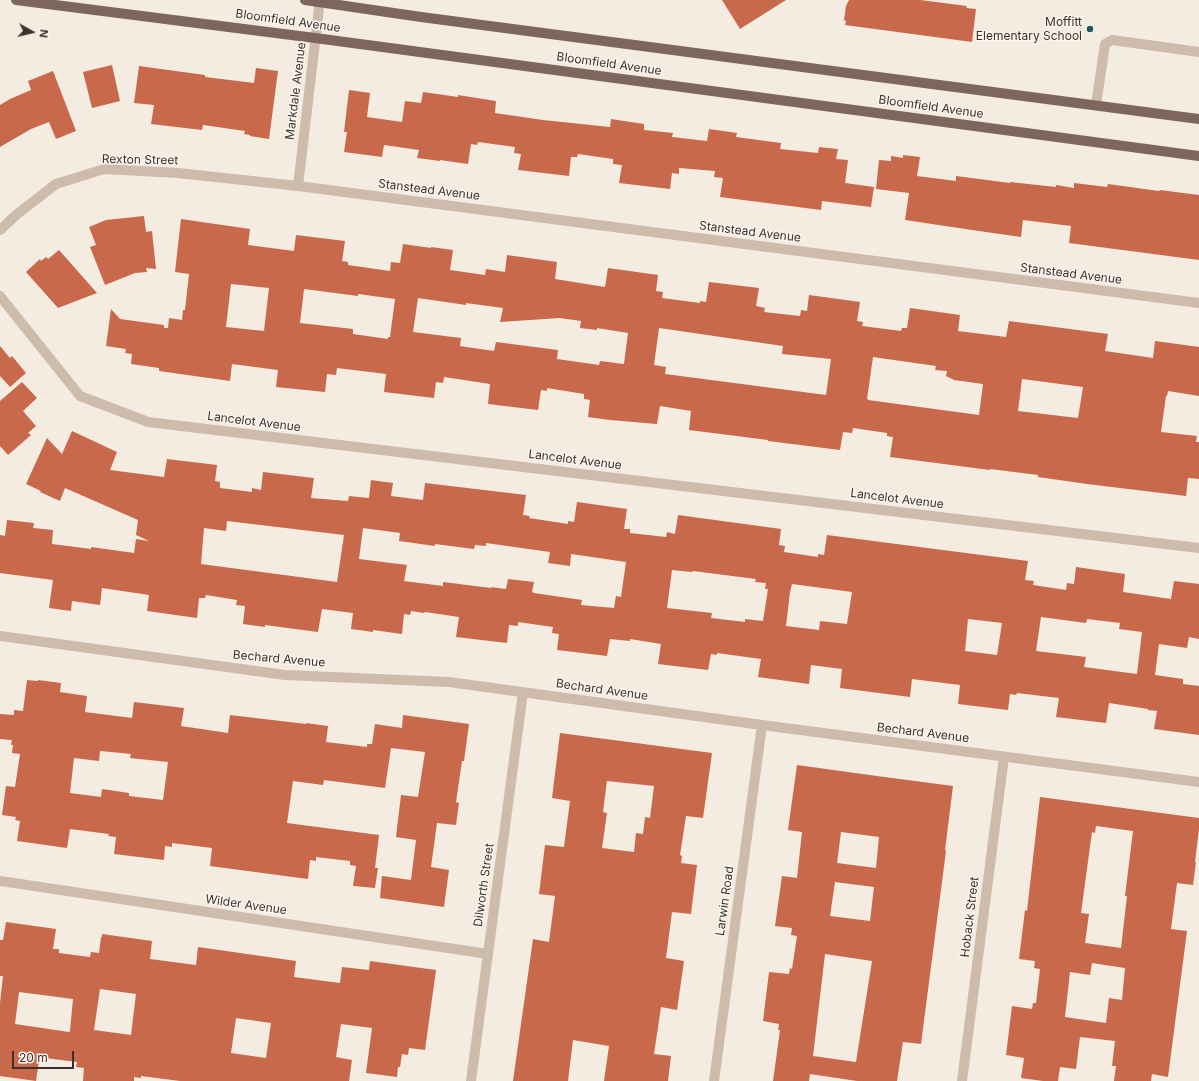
<!DOCTYPE html>
<html>
<head>
<meta charset="utf-8">
<style>
	body { margin:0 }
	#map { position:relative; width:1199px; height:1081px; overflow:hidden; background:#f4ebe1; font-family:Inter,sans-serif }
	canvas { display:block }
	.north { position:absolute; left:12px; top:12px; width:40px; height:40px; -webkit-text-stroke:3px #fbf5ee; paint-order:stroke; rotate:98deg; font-size:11px; font-weight:700; line-height:16px; text-align:center; color:#3b302b }
	.north::after { content:''; display:block; margin:auto; width:14px; height:18px; background:#3b302b; clip-path:polygon(50% 0,100% 100%,50% 72%,0 100%) }
	.scale { position:absolute; left:12px; top:1051px; width:62px; height:18px; box-sizing:border-box; border:2px solid #3b302b; border-top:0; padding-left:5px; font-size:12px; line-height:14px; white-space:nowrap; color:#3b302b; -webkit-text-stroke:3px #fbf5ee; paint-order:stroke }
</style>
</head>
<body>
<div id="map">
<canvas width="1199" height="1081"></canvas>
<div class="north">N</div>
<div class="scale">20 m</div>
</div>
<script>
const g = document.querySelector('canvas').getContext('2d');
g.lineJoin = 'round';
function paint(path, color) { g.fillStyle = color; g.fill(path, 'evenodd'); }
function trace(path, color, width, dash) { g.strokeStyle = color; g.lineWidth = width; g.lineCap = dash ? 'butt' : 'round'; g.setLineDash(dash || []); g.stroke(path); }
function label(font, color, halo, rows, align = 'center') {
  g.font = font + ' Inter,sans-serif'; g.lineWidth = 3; g.setLineDash([]); g.textBaseline = 'middle'; g.strokeStyle = halo; g.fillStyle = color; for (const [text, x, y, turn = 0] of rows) {
    g.save(); g.translate(x, y); g.rotate((+turn || 0) * Math.PI / 180); g.textAlign = isNaN(turn) ? turn : align; if (halo) g.strokeText(text, 0, 0); g.fillText(text, 0, 0); g.restore();
  }
}
paint(new Path2D(`
	M722,0h64l-46,29z
	M849,0h71l47,6 -1,2 10,1 -4,33 -127,-17 1,-4 -2,-1 2,-14z
	M112,65l8,36 -28,7 -9,-36z
	M139,66l66,9v2l49,6 2,-15 22,3 -9,68 -19,-3v-1l-6,-1 1,-3 -42,-6 -1,5 -51,-6 3,-19 -20,-2z
	M53,71l23,60 -20,8 -7,-17 -18,7 -31,18v-42l10,-6 21,-9 -3,-9z
	M349,90l21,3 -3,24 35,5 3,-21 16,2 2,-11 35,5v-2l38,6 -1,12 48,7 67,7 1,-8 33,5v6l29,3 -1,4 35,4 2,-12 28,4 -1,4 45,6 -1,6 38,4 1,-6 19,2 -2,10 12,1 -3,23 29,4 -3,20 -49,-6 -1,9 -101,-13 3,-19 -9,-1 1,-6 -36,-3v6l-7,-1 -2,16 -51,-6 3,-18 -9,-1v-5l-35,-5 -1,3h-6l-2,19 -51,-6 3,-16 -7,-1 1,-6 -37,-5 -1,3 -6,-1 -3,20 -28,-4v1l-23,-3 2,-8 -35,-5 -2,12 -38,-5 3,-20h-3z
	M903,155l17,2 -3,19 39,5v-5l54,7v-1l46,5v-2l18,3v-5l33,4 1,-3 51,7 1,-1 39,5v65l-130,-17 2,-17 -48,-6 -2,17 -49,-7 -67,-10 4,-27 -33,-4 3,-29 12,1v-5l12,2z
	M144,216l2,16 6,-1 4,38 -10,-1 1,4 -12,1 -30,12 -15,-38 6,-2 -7,-18 17,-7z
	M181,219l69,10 -2,16 46,6 2,-16 49,6 -3,20 6,1v3l42,6 1,-9 9,1 3,-19 28,4v-1l22,3 -3,20 35,5 1,-6 19,3 2,-17 50,7 -2,17 50,8 3,-19 50,7 -2,16 7,1 -1,6 38,5v-2l6,1 3,-20 50,6 -3,18 9,2 -1,4 36,4 1,-6 6,1 2,-16 51,7 -3,19 6,1 -1,4 39,5 1,-3h5l3,-20 50,7 -2,16 48,6 3,-16 99,13 -3,17 48,7 2,-17 44,6v49l-31,-5 -1,5h-1l-5,36 36,4 -1,6h3v37l-11,-1 -2,18 -99,-12 -49,-7v-2l-48,-6v1l-100,-13 3,-20 -6,-1v-3l-34,-5 -1,5 -9,-1 -3,18 -72,-9v-1l-79,-10 2,-19 -31,-5 -3,18 -47,-4 -22,-3 2,-17 -6,-1v-5l-37,-6v3l-6,-1 -3,20 -50,-6 2,-20 -46,-7 -1,6 -7,-1 -2,16 -50,-6 2,-18 -49,-6 -1,7 -9,-1 -2,18 -49,-5 2,-17 -46,-6 -2,17 -71,-10v-3l-28,-4 1,-10 -7,-1 1,-4 -20,-3 5,-37 9,10 44,6v3h4l1,-10 13,2 1,-10h2l4,-36 -14,-2zM231,284l38,4 -5,43 -38,-4zM304,289l54,7v-2l37,5 -5,38h-2v2l-35,-5v-5l-53,-6zM418,298l48,7v-2l37,5 -3,14 60,-4 21,3 -1,7 17,2v-2l31,5 -4,31 -24,-3 -1,4 -42,-6 1,-9 -62,-8 -2,9 -34,-5 1,-8 -48,-6zM659,328l124,18 -1,8 49,5 -5,36 -161,-21 1,-7 -12,-2zM873,357l63,9 -1,4 12,1 -1,5 8,4 29,4 -4,31 -111,-15v-1h-1zM1022,379l61,8 -5,31 -60,-7z
	M59,250l38,43 -39,15 -32,-36 14,-13 1,2 5,-4 2,2z
	M0,346l10,12 2,-2 14,17 -16,14 -10,-11z
	M22,382l15,16 -14,13 13,15 -8,7 3,2 -23,20 -8,-9v-45z
	M72,431l45,21 -7,18 54,7 3,-18 50,6 -2,16 5,1v6l32,4v-4l9,2 2,-18 51,6 -3,20 37,3 1,-5 20,2 2,-18 22,3 -2,13 32,4 2,-17 101,12 -3,20 7,1 -1,2 39,6v-3l6,1 3,-20 50,7 -3,20h6v4l36,4 1,-5 8,2 3,-19 103,14 -2,16 6,1 -1,6 34,5v-3l6,1 3,-20 201,26 -3,19 9,1 -1,4 33,5 1,-7 7,1 2,-17 49,7 -2,18 48,7 3,-18 25,3v55l-10,-2 -2,11 -28,-4 -4,31 28,4v5l16,2v49l-45,-6 3,-18 -9,-1v-1l-39,-6 -3,20 -50,-6 3,-19 -42,-5 -1,2 -6,-1 -2,16 -50,-6 2,-19 -48,-6 -2,18 -70,-9 2,-19 -31,-4 -2,19 -51,-7 3,-18 -44,-6v2l-6,-1 -3,16 -50,-6 3,-20 -31,-5v2l-20,-2 -3,17 -50,-6 2,-16 -7,-1 1,-6 -35,-5v4l-9,-1 -2,18 -51,-6 3,-20 -34,-5 -1,1 -13,-2 -1,4 -6,-1 -2,20 -29,-4v2l-22,-3 2,-16 -31,-4 -4,23 -53,-7v2l-22,-3 2,-18 -9,-1 1,-5 -31,-5 -1,3h-6l-2,20 -50,-7 2,-16 -47,-7 -2,17 -28,-4 -1,10 -22,-3 4,-28 -53,-7v-38l5,1 2,-16 27,3 -1,5 20,2 -1,14 39,5v-2l43,6 2,-14 13,2 -13,-6 2,-15 -73,-32 -5,13 -20,-9 1,-1 -15,-7 21,-46 15,16zM227,521l117,14 -7,47 -136,-18 3,-36 22,3zM363,528l37,5 -1,8 36,5v-2l39,5 1,-4 11,1v-3l64,9 -2,11 22,3 1,-12 55,8 -5,35 -5,-1 -2,12 -33,-3 1,-5 -48,-7 -2,-1 2,-10 -26,-3 -2,10 -15,-2v1l-48,-6v4l-39,-5 3,-16 -48,-6zM672,570l20,2 1,-1 63,8 -1,3 11,1 -1,6h3l-5,32 -18,-2v3l-34,-4 1,-5 -45,-5zM792,584l60,8 -5,32 -27,-3 -1,9 -33,-4 4,-34zM1041,617l45,6 1,-4 33,4 -1,6 23,3 -5,42 -53,-7 2,-10 -50,-6zM968,619l34,4 -5,32 -32,-4z
	M27,680l11,1v-1l23,3 -1,9 27,4 -2,16 47,6 2,-16 50,6 -3,18 47,7 2,-18 76,9v-1l22,3 -2,16 41,5v-3h5l3,-20 27,4 1,-13 66,9 -5,37h-2l-6,41 3,1 -3,22 -19,-2 -6,44 18,3 -5,37 -64,-9 2,-22 29,4 5,-40 -20,-3 5,-42 17,2 7,-45 -34,-4 -6,40 -61,-8 -1,5 -30,-4 -6,42 92,12 -4,33h3l-3,20 -22,-2 3,-20 -6,-1v-4l-34,-4v4l-6,-1 -2,19 -98,-13 2,-18 -40,-5v4l-7,-1 -1,14 -50,-6 2,-17 -8,-1 1,-2 -39,-5 -3,19 -50,-7 3,-20 -5,-1 1,-3 -14,-2 4,-29 9,1 5,-33 -8,-1 1,-8h-2l1,-5 -12,-1v-25l14,1v-5l9,1zM101,751l30,3 -1,4 38,4 -5,38 -34,-4v-3l-27,-4 -1,8 -31,-4 4,-35 25,3 1,-10z
	M560,733l152,20 -9,65 -17,-2 -6,39 2,1 -1,7 16,2 -6,49 -19,-2 -6,46 18,3 -7,49 -16,-3 -7,47 17,2 -3,25h-64l5,-35 -36,-6 -5,41h-55l20,-142 16,3 6,-46 -16,-2 6,-49 19,2 6,-46 -18,-3zM607,781l47,5 -4,32 -5,-1 -2,17 -7,-1 -2,19 -32,-4 5,-35 -4,-1z
	M797,765l80,11 76,10 -8,64 1,1 -25,193 -18,-2 -6,39h-40l-47,-7 -1,7h-36l7,-51h-2l1,-6 -16,-3 6,-49 20,2 1,-6 2,1 5,-33 -6,-1 1,-7 -17,-2 7,-50 15,2 5,-46 -14,-2zM841,832l38,5 -3,31 -39,-5zM835,882l39,5 -4,34 -40,-5zM825,954l47,7 -16,101 -43,-6z
	M1040,797l159,21v11l-4,33h1l-3,23 -16,-2 -6,46 16,2 -19,146 -16,-3 -1,7h-37l2,-15h-4l3,-25 -35,-4 -4,32 -16,-2 -2,14h-15l-22,-3 3,-20 -18,-3 6,-49 20,3 1,-6h3l4,-34 -6,-1 1,-7 -16,-2 6,-49 2,1zM1096,826l37,5 -8,65h2l-6,52 -36,-5 4,-29 -8,-1 11,-81 3,1zM1092,963l33,5 -3,32 -13,-2 -3,25 -41,-6 5,-45 20,3z
	M6,922l50,7 -3,20h6v4l31,4 1,-5 8,1 2,-16h1v-3l50,7 -2,18 46,6 2,-18 98,14 -2,16 46,6 2,-16 27,3 1,-9 66,9 -11,80 -16,-2 -1,7 -6,-1 -2,13h-2l-1,10 -31,-4 6,-45 -31,-4 -5,33 16,3 -3,21h-169l-39,-5v2l-7,-1v4h-51l1,-13 -8,-1 1,-5 -32,-4v3h-6l-3,20 -36,-5v-73l3,-27h-3v-36h3zM100,989l36,5 -5,41 -37,-5zM19,992l54,7 -3,32 -1,1 -54,-8zM236,1018l35,5 -5,35 -35,-5z`), '#c8694b');
trace(new Path2D(`
	M1096,105l9,-61 7,-4 87,12
	M298,186l22,-186
	M0,230l16,-15 40,-31 48,-15 74,4 120,13 901,117
	M0,296l80,100 68,26 1051,126
	M0,636l285,39 164,7 313,43 437,57
	M0,881l488,73
	M471,1081l52,-389
	M714,1081l48,-356
	M962,1081l42,-324`), '#cdbbac', 10);
trace(new Path2D(`
	M16,0l299,38 884,118
	M305,0l116,17 778,102`), '#7d675c', 10);
for (const [x, y, r, color] of [
	[1090,29,4,"#1f5a5e"]
]) { const dot = new Path2D(); dot.arc(x, y, r, 0, 2 * Math.PI); g.fillStyle = color; g.fill(dot); trace(dot, '#fbf5ee', 1.5); }
label('12px', '#3b302b', '#fbf5ee', [
	["Bloomfield Avenue",288,21,8],
	["Bloomfield Avenue",609,64,8],
	["Markdale Avenue",296,91,-83],
	["Bloomfield Avenue",931,107,8],
	["Rexton Street",140,160,1],
	["Stanstead Avenue",429,190,7],
	["Stanstead Avenue",750,232,7],
	["Stanstead Avenue",1071,274,7],
	["Lancelot Avenue",254,422,7],
	["Lancelot Avenue",575,460,7],
	["Lancelot Avenue",897,499,7],
	["Bechard Avenue",279,659,5],
	["Bechard Avenue",602,690,8],
	["Bechard Avenue",923,733,7],
	["Dilworth Street",484,885,-82],
	["Larwin Road",725,901,-82],
	["Wilder Avenue",246,905,8],
	["Hoback Street",970,917,-83]
]);
label('12px', '#3b302b', '#fbf5ee', [
	["Moffitt",1082,22],
	["Elementary School",1082,36]
], 'right');
</script>
</body>
</html>
